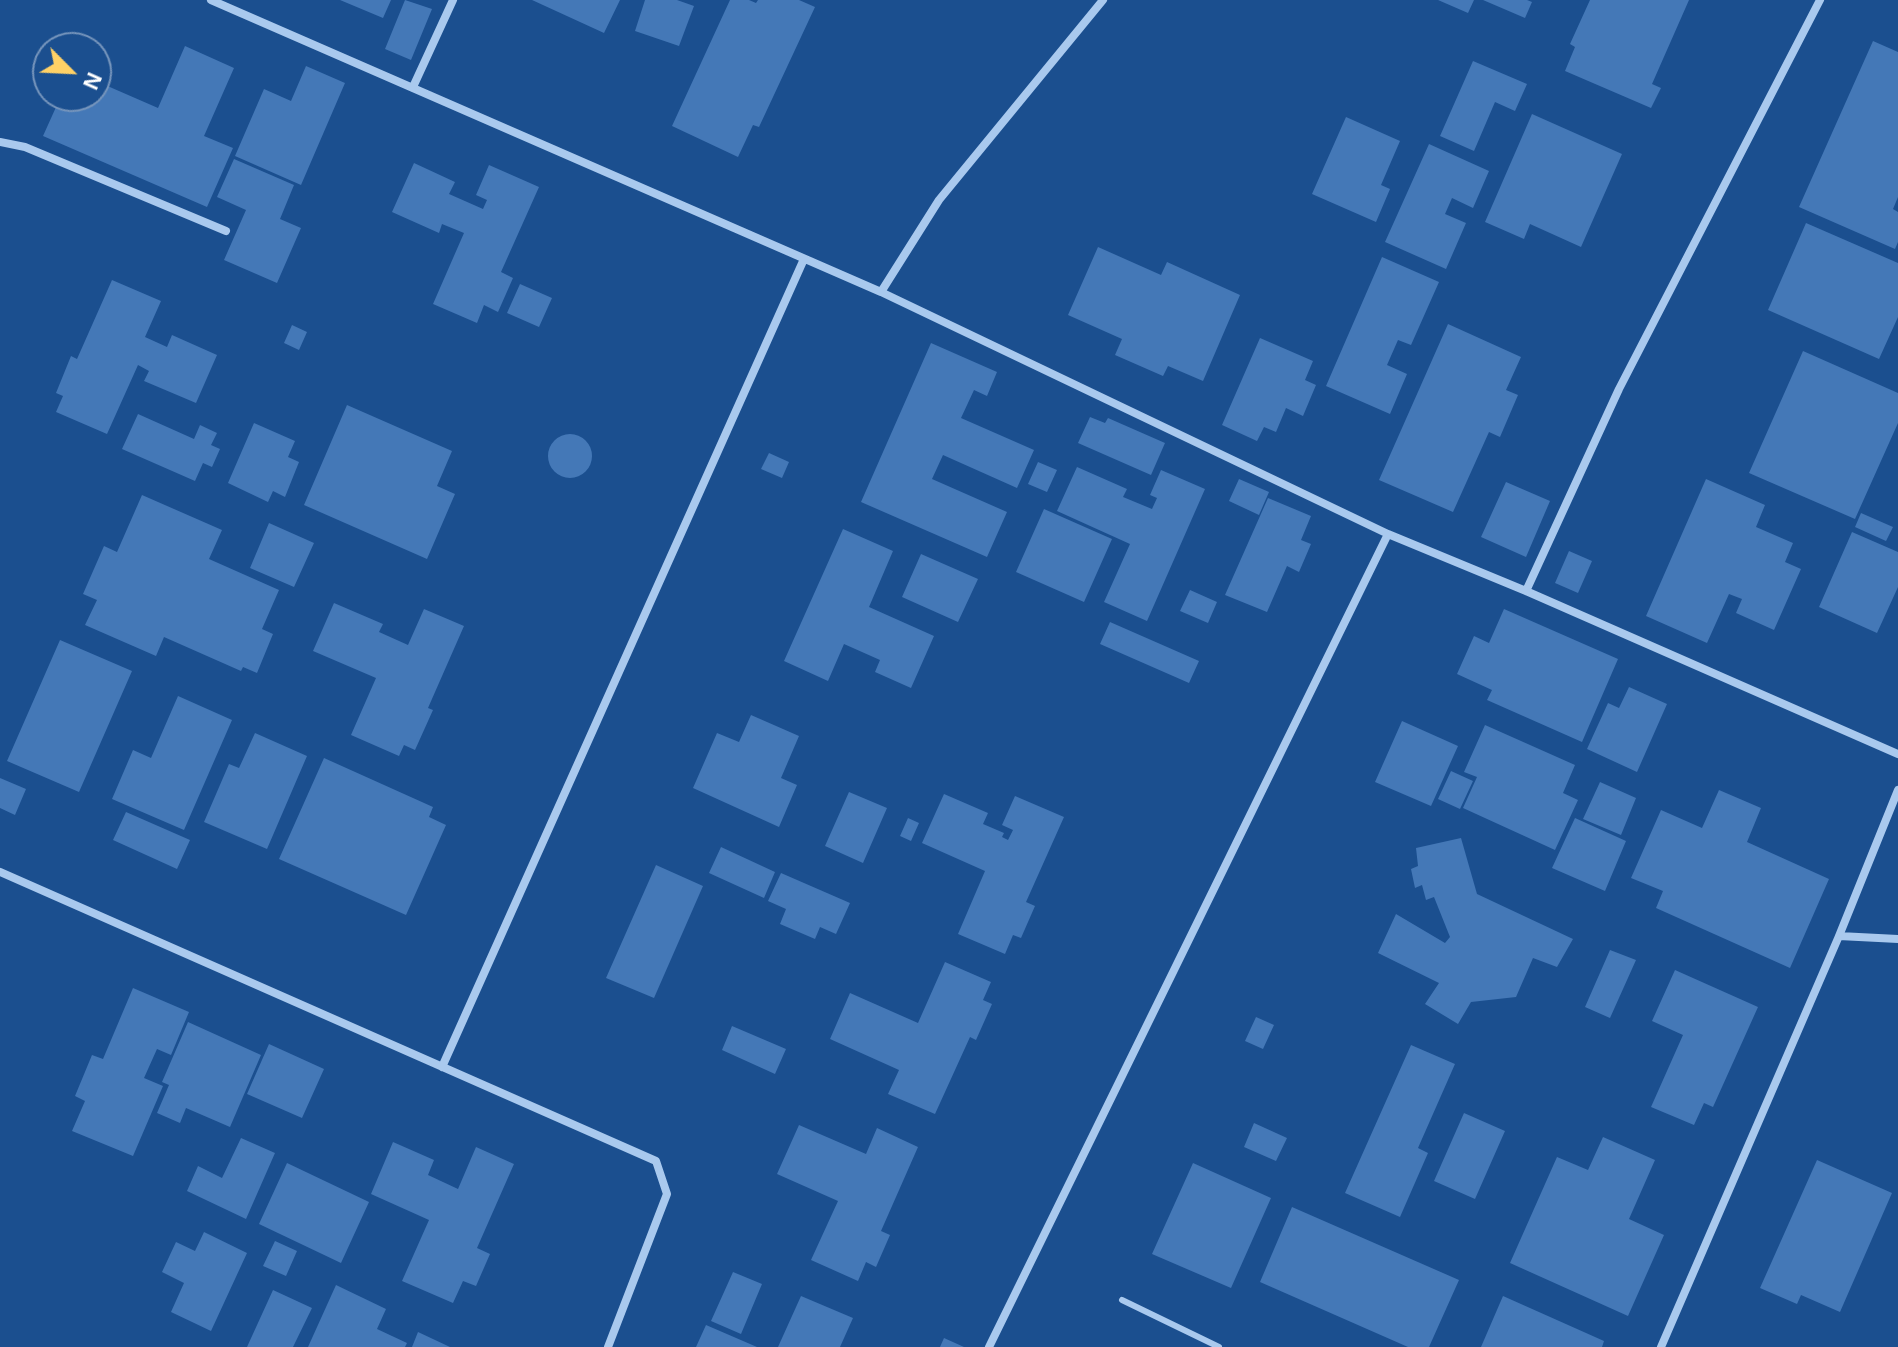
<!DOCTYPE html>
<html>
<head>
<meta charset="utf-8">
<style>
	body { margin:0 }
	#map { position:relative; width:1898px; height:1347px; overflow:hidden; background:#1b4f8f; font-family:Arial,sans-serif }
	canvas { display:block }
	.north { position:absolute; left:32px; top:32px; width:80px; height:80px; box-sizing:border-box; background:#1b4f8f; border:2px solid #7695bc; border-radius:50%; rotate:114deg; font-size:22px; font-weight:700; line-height:32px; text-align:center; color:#fff }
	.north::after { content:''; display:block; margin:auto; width:28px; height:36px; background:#ffd166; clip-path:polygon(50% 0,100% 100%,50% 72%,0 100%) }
</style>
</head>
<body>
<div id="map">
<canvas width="1898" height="1347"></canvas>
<div class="north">N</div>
</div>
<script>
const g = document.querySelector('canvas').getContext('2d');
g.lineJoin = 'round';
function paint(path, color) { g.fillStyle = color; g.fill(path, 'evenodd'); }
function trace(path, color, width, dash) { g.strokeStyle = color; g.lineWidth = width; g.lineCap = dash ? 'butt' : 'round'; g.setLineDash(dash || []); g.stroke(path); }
paint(new Path2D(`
	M340,0h51l-8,18z
	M405,0l27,9 -21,51 -26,-11z
	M532,0h88l-16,33z
	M645,0h32l17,6 -15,40 -44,-15z
	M730,0h19l7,3 2,-3h41l16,7 -56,120 -6,-2 -15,32 -66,-31z
	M1438,0h36l-6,13z
	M1483,0h44l5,2 -7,16z
	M1590,0h99l-37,84 9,4 -10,20 -86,-37 10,-24 -5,-3z
	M1873,41l25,11v145l-5,12 5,3v30l-3,7 -96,-42z
	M185,46l49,22 -30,68 29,12 -26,59 -164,-71 18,-40h35v-15l62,27z
	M1473,61l54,23 -12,27 -20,-9 -21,49 -34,-15z
	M306,66l39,17 -44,102 -66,-29 29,-67 27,12z
	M1532,114l90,40 -41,93 -51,-23 -6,15 -39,-17z
	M1346,117l54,24 -19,44 9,4 -14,33 -64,-28z
	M1429,144l60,27 -16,37 -21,-10 -7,16 21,9 -20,46 -61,-27z
	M234,159l60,26 -14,34 21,9 -24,55 -53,-23 22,-50 -29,-13z
	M414,163l41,19 -6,12 34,15 4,-9 -11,-5 13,-30 50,22 -38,85 12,6 -15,34 -14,-7 -7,18 -44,-19 31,-71 -22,-9 -3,9 -47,-21z
	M1806,223l92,40v54l-19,42 -111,-49z
	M1098,247l63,28 6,-13 73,33 -37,86 -35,-15 -5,10 -48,-21 7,-16 -54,-24z
	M1382,257l57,25 -28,63 -13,-5 -11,25 20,9 -17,40 -64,-28z
	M112,280l49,21 -16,36 22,10 5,-12 45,20 -21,48 -52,-22 5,-10 -11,-6 -31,69 -51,-22 7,-16 -7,-3 15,-37 6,3z
	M520,284l32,14 -13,29 -32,-14z
	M1448,324l73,33 -15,33 12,5 -18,42 -11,-5 -36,80 -74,-32z
	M292,325l15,7 -8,18 -15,-7z
	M1260,338l53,23 -8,19 11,5 -13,31 -17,-8 -10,24 -12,-5 -7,14 -35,-16z
	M931,343l66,29 -10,24 -13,-6 -13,28 73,32 -17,38 -74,-33 -11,24 75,33 -20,45 -126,-55z
	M1803,351l95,42v30l-43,96 -106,-46z
	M347,405l105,46 -15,35 18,8 -28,65 -123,-54z
	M138,414l56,25 6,-14 17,8 -6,12 9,4 -8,18 -9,-4 -8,18 -73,-32z
	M1090,417l15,6 3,-5 57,25 -14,32 -73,-32z
	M254,423l41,18 -7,16 11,5 -14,35 -12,-6 -5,11 -40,-19z
	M548 456a22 22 0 1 1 44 0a22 22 0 1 1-44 0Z
	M769,453l20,9 -7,16 -21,-9z
	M1038,462l19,8 -10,22 -19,-8z
	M1077,467l50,22 -4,8 29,12 5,-11 -7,-3 11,-25 44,19 -58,132 -43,-19 26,-58 -73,-33z
	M1239,479l30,13 -10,23 -30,-14z
	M1706,479l59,26 -9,22 37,16 -8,19 16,7 -27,61 -38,-17 6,-14 -13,-5 -22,49 -61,-27z
	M1506,482l44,19 -24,56 -45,-20z
	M142,495l80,35 -13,29 70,31 -17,39 11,5 -16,39 -14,-6 -2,4 -77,-34 -8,19 -71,-31 12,-25 -14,-6 21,-48 13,6z
	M1268,498l43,18 -10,24 10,4 -12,28 -12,-6 -20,46 -42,-17z
	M1044,509l68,30 -28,63 -68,-30z
	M1861,513l32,14 -7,14 -31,-14z
	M269,523l45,20 -20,44 -44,-19z
	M843,529l50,22 -24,56 65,29 -23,52 -36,-16 5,-12 -36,-16 -16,37 -44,-20z
	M1852,532l46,20v35l-21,46 -58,-26z
	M1569,551l23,10 -14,32 -23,-10z
	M921,554l57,25 -20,43 -56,-25z
	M1190,590l27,12 -9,21 -28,-12z
	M334,603l49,21 -4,8 29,13 16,-36 40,17 -36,82 5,2 -18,40 -11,-5 -5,11 -48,-21 25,-57 -63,-27z
	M1504,609l114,50 -36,83 -95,-42 5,-10 -35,-16 17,-38 15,7z
	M1110,622l89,39 -10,22 -89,-39z
	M60,640l72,31 -53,121 -72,-31z
	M1629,687l38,17 -30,68 -50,-23 21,-46 11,5z
	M178,696l54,24 -48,110 -72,-31 21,-49 18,8z
	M751,715l48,21 -18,42 16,7 -18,42 -86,-39 24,-55 22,9z
	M1402,721l56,25 -27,60 -56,-24z
	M1485,725l90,40 -12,28 15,7 -23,50 -92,-42 14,-31 -13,-5z
	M255,733l52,23 -40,93 -63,-27 25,-58 10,4z
	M324,758l109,49 -4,10 17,8 -40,90 -127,-56z
	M1451,771l22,10 -13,28 -22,-10z
	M0,778l26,11 -11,26 -15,-7z
	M1600,782l36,16 -15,37 -38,-16z
	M1719,790l42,18 -14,34 82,37 -39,89 -134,-60 7,-17 -32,-13 30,-68 41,18z
	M849,792l38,16 -24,55 -38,-17z
	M944,794l44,19 -5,11 21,9 -2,4 6,3 5,-10 -11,-5 13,-29 49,21 -38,85 9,4 -14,32 -8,-3 -8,19 -47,-20 27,-63 -63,-28z
	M126,812l64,28 -13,29 -64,-29z
	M908,818l11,5 -8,18 -11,-5z
	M1575,818l51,23 -21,50 -53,-23z
	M1461,838l16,56 96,45 -16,28 -24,-9 -17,39 -45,5 -13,22 -33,-20 14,-21 -61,-30 18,-39 49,29 5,-6 -16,-40 -8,3 -4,-15 -7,3 -4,-19 7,-3 -2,-18z
	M721,847l54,25 -11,26 -55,-25z
	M656,865l47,21 -49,112 -48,-20z
	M781,873l69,30 -14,31 -16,-7 -5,12 -35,-15 6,-15 -18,-8z
	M1610,950l26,10 -26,58 -25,-11z
	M945,962l46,20 -8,18 9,4 -16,36 -6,-3 -35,77 -47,-20 11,-24 -69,-31 20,-46 68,30z
	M1675,970l83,37 -45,100 -9,-4 -10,22 -43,-18 32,-72 -31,-14z
	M133,988l56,24 -18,43 -14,-6 -13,29 19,8 -30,70 -61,-25 13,-30 -10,-5 17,-41 11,4z
	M1256,1017l18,8 -11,24 -18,-8z
	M188,1022l73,33 -31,72 -44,-19 -6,15 -23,-10 12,-28 -7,-3z
	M732,1026l54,23 -11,25 -53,-24z
	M269,1044l55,25 -22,49 -55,-24z
	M1411,1045l44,19 -37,84 10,5 -28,64 -55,-24z
	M1464,1113l41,18 -30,68 -41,-18z
	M1254,1123l33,15 -11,23 -32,-14z
	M799,1125l67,29 11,-26 41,19 -37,84 9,4 -14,32 -10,-5 -8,19 -47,-21 27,-59 -61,-27z
	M1603,1137l52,23 -26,59 35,16 -36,81 -118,-53 47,-106 31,13z
	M241,1138l34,15 -29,66 -59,-28 11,-25 24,12z
	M393,1142l41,18 -6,15 30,14 18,-42 38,17 -37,84 13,6 -14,32 -13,-5 -10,22 -51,-22 27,-61 -58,-26z
	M1817,1160l75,33 -52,119 -39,-17 -4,9 -37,-16z
	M287,1163l82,39 -28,61 -82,-39z
	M1193,1163l78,35 -40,90 -79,-34z
	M1292,1207l167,73 -30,67h-21l-148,-65z
	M204,1232l43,21 -36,78 -40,-19 13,-29 -22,-11 14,-30 19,9z
	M275,1241l22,10 -11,25 -23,-10z
	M733,1272l29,12 -21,50 -30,-13z
	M336,1285l50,24 -9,20 30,14 -2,4h-97z
	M273,1290l39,18 -19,39h-46z
	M801,1296l52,22 -13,29h-62z
	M1503,1296l101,45 -2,6h-121z
	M706,1325l51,22h-61z
	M418,1332l32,15h-38z
	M944,1338l20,9h-24z`), '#4478b7');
trace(new Path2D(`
	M1122,1300l97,47`), '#a9c9ee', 6);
trace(new Path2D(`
	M211,0l670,292 507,242 138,57 372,163
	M413,87l40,-87
	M0,142l25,5 201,84
	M881,292l58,-92 164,-200
	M1526,591l93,-202 201,-389
	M0,872l656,289 11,33 -59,153
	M1839,936l59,3
	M442,1067l362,-808
	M989,1347l399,-813
	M1661,1347l178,-411 59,-146`), '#a9c9ee', 8);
</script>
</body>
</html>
